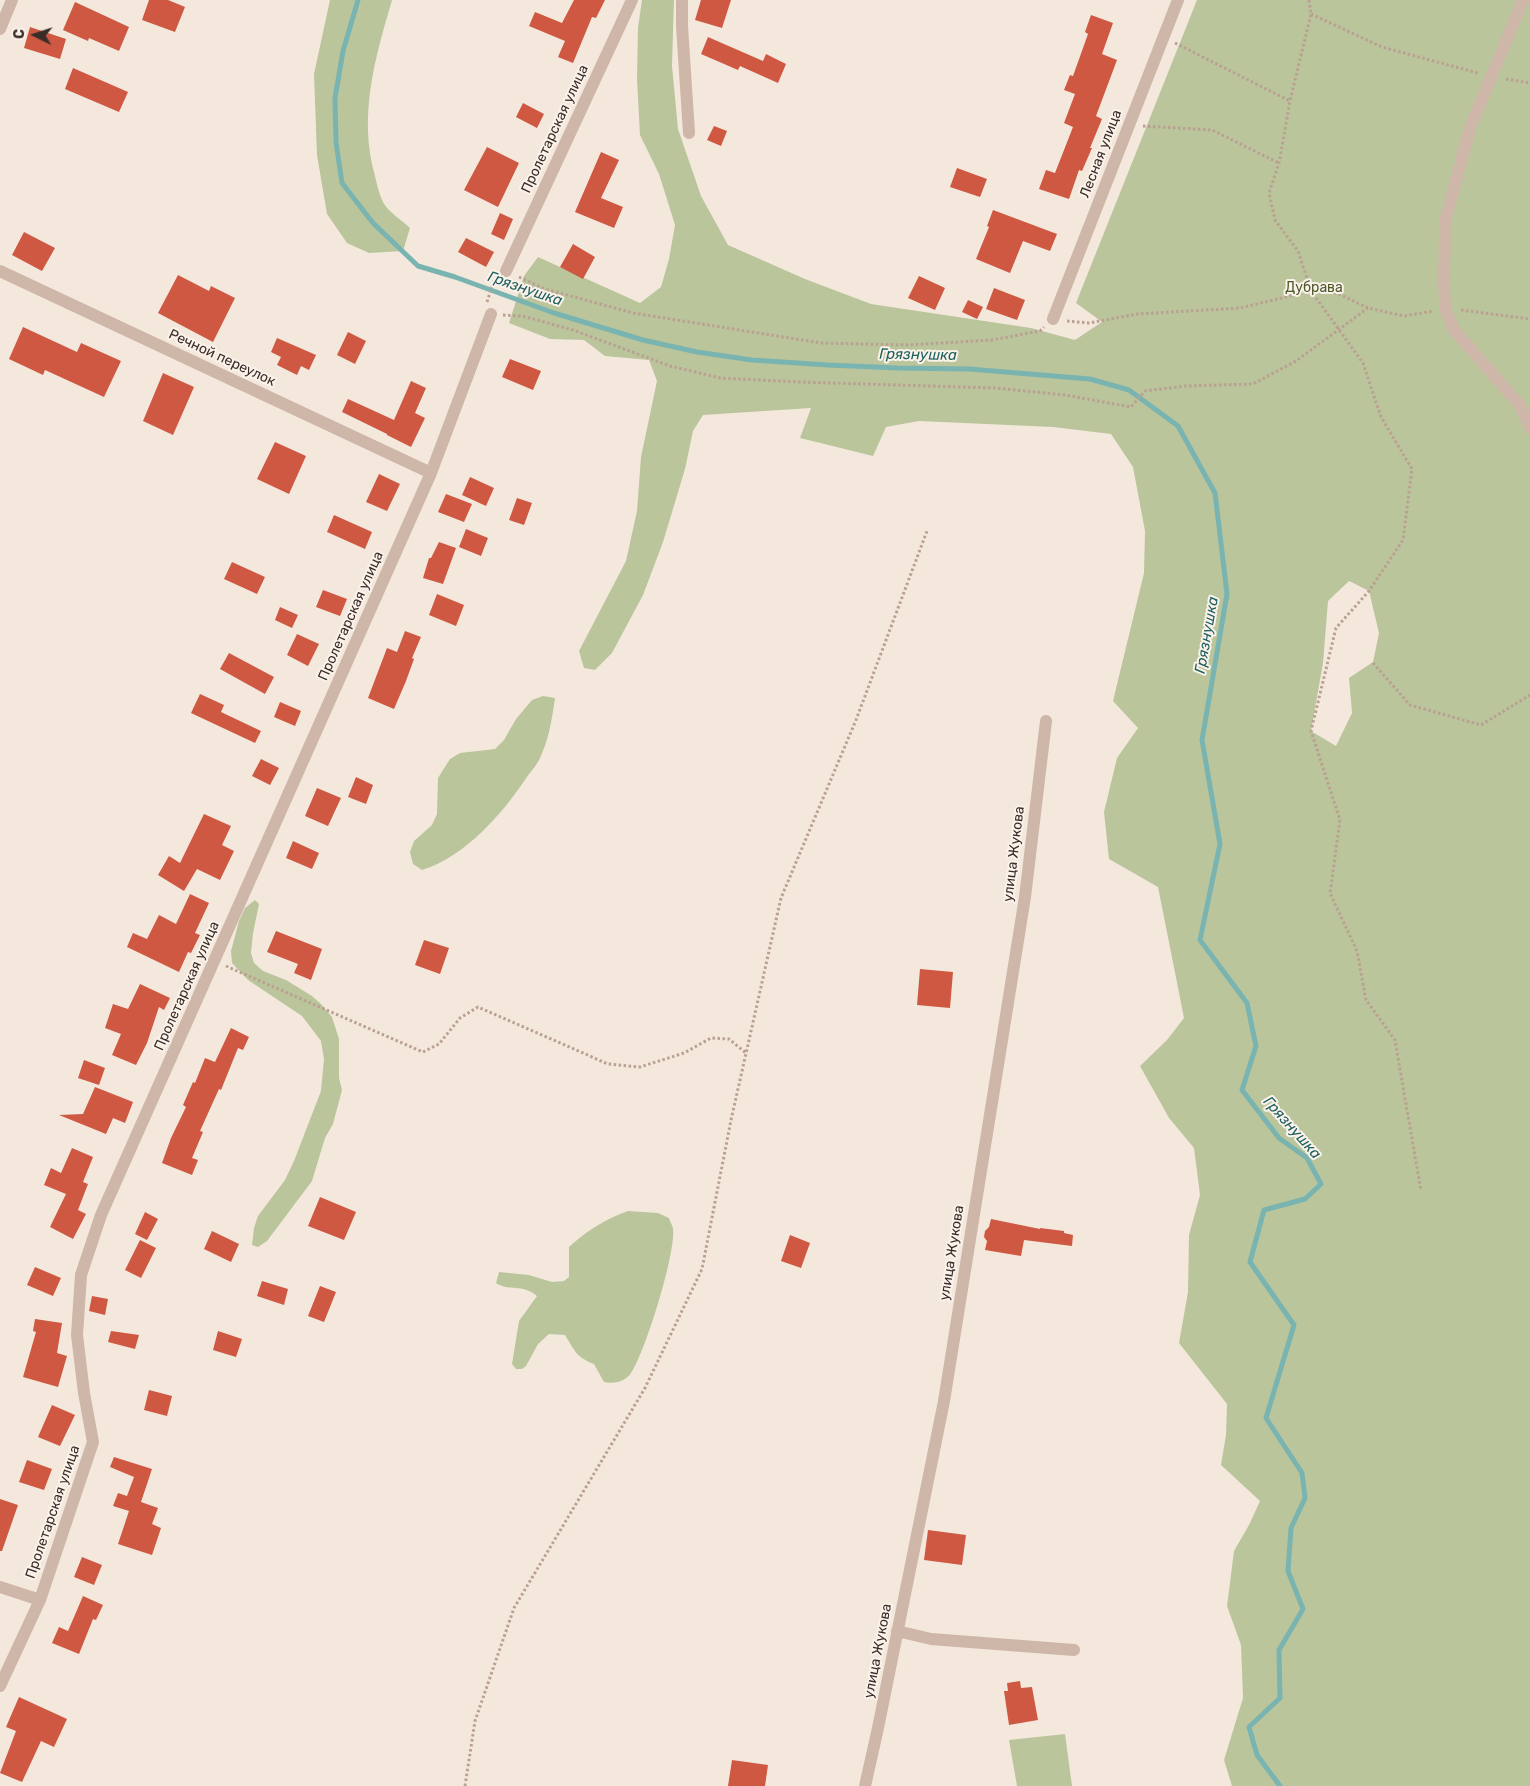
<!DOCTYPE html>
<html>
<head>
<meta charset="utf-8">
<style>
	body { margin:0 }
	#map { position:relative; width:1530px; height:1786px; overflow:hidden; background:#f4e8dd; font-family:Rubik,sans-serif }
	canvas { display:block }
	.north { position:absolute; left:10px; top:10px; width:50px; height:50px; -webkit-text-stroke:4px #fbf2ea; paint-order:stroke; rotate:274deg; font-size:14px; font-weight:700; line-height:20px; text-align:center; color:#3a2d29 }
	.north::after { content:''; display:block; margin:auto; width:18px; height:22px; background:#3a2d29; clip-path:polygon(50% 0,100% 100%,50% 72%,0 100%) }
</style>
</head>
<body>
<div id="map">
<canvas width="1530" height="1786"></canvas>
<div class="north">С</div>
</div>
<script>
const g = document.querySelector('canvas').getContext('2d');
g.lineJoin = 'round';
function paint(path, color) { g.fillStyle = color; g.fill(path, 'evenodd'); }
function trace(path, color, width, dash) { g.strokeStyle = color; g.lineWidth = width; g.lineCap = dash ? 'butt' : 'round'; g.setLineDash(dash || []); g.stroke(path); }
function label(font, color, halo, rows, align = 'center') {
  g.font = font + ' Rubik,sans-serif'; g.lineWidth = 4; g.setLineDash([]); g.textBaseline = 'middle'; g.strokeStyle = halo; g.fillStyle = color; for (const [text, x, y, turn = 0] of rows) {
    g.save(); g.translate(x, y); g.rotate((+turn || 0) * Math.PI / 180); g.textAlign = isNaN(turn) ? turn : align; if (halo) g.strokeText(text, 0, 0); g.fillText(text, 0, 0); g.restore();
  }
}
paint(new Path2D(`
	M330,0h62c-17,58 -34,116 -17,176 2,9 4,18 8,26 5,10 19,18 27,26l-7,23 -34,2 -22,-10 -20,-29 -10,-59 -3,-81z
	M642,0h32l-2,66 6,63 23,67 27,49 77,34 66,25 160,24 44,12 27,-18 -26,-19 121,-303h333v1786h-298l-8,-26 19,-62 -2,-53 -14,-39 7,-55 15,-26 11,-24 -39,-36 5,-30 1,-31 -48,-61 9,-51 1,-57 11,-40 -6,-47 -25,-30 -29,-52 27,-26 17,-22 -26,-131 -49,-28 -5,-47 13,-54 21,-30 -25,-27 31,-128 1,-42 -12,-64 -22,-33 -58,-7 -134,-6 -33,6 -13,29 -73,-18 11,-30 -108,7 -10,16 -8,38 -22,73 -20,53 -31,58 -17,17 -11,-2 -5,-17 47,-90 11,-50 4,-54 16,-76 -8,-21 -44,-4 -21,-16 -34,-1 -41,-16 15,-47 14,-19 102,46 21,-16 8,-28 6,-34 -16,-51 -19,-39 -3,-56 1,-51zM1349,581l20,10 10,42 -6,29 -24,16 3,35 -16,33 -25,-15 12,-68 5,-62z
	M543,696l12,2c-3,21 -6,41 -15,60 -3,7 -9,13 -13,19 -24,36 -62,80 -105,93l-9,-6 -3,-12 4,-11 18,-16 5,-11 1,-36 12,-19 10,-6 35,-4 9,-9 12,-21 16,-19z
	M255,900l4,4 -6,29 -2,20 3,10 9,8 23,9 26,16 9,8 11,13 7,22v39l3,12 -9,34 -8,14 -13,43 -45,60 -9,6 -6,-2 2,-17 4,-12 27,-36 9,-19 27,-70 3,-32 -3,-18 -19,-25 -54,-36 -16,-17 -1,-12 8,-30 6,-13z
	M628,1211l30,2 11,5c1,4 4,8 4,11 3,24 -28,124 -42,144 -6,9 -17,11 -27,9l-10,-18c-18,-7 -19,-13 -29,-29l-16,-1 -11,10 -12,22 -4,3h-6l-4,-5 7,-43 18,-25c-16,-13 -27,-4 -41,-13l3,-11 30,3 23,7 12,-1 5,-4v-30c16,-15 38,-29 59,-36z
	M1065,1734l7,52h-55l-8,-46z`), '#bac59c');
trace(new Path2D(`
	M358,0l-15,51 -8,47 1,44 6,41 31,40 45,43 37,11 99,36 89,27 54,12 55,8 76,5 70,3 71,1 121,10 39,11 49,36 37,67 12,101 -25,146 18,104 -20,96 47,63 9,43 -14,44 37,48 28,20 14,26 -16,15 -41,11 -14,52 44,63 -28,93 36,55 3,25 -14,30 -3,43 15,38 -24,41 1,48 -31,29 8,28 23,31`), '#7ab4b1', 5);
paint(new Path2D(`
	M149,0h19l17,7 -10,25 -33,-12z
	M574,0h31l-9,18 -4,-1 -19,46 -15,-6 7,-16 -36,-15 6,-14 27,11z
	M701,0h30l-9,28 -27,-8z
	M75,2l54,25 -10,24 -30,-13 -1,3 -25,-11z
	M1091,15l22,8 -11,31 15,6 -21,56 6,3 -12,29h2l-10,23 -3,-1 -10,29 -30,-10 7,-19 9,3 18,-46 -9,-4 11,-29 -11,-4 6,-15 3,1 15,-42 -3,-2z
	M30,27l36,12 -6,20 -36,-11z
	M708,37l55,24 3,-7 20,10 -8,19 -38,-17 -2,4 -37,-16z
	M73,68l55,24 -9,20 -54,-23z
	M523,103l21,11 -7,14 -21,-11z
	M714,126l13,5 -6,15 -14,-6z
	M487,147l32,16 -21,44 -34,-17z
	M601,152l18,8 -18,38 22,9 -9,21 -39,-16z
	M957,168l30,11 -7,18 -30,-10z
	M993,210l64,24 -7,17 -27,-10 -13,32 -34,-14 13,-32 -2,-1z
	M500,213l13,6 -9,21 -13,-6z
	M24,232l31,16 -13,23 -30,-16z
	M466,238l28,14 -8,15 -28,-15z
	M573,244l22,13 -12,22 -23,-12z
	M178,275l31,16 2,-5 24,12 -22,44 -55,-29z
	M919,276l26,12 -10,22 -27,-12z
	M994,288l31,12 -8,20 -31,-11z
	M968,300l15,7 -6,12 -15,-7z
	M23,327l54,25 4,-9 40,18 -17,36 -59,-27 -2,5 -34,-16z
	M348,332l18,9 -11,23 -18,-9z
	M277,338l39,17 -7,15 -8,-4 -4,9 -20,-10 4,-8 -10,-5z
	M510,359l31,12 -8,19 -31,-13z
	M163,373l31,14 -21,48 -30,-14z
	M411,381l15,7 -11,25 10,5 -14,29 -24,-12v-1l-45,-22 6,-13 46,21z
	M275,442l31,14 -17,38 -32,-15z
	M379,474l21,10 -13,27 -21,-9z
	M470,477l24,11 -8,18 -24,-11z
	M446,494l26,10 -8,18 -26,-10z
	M517,498l15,5 -8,22 -15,-5z
	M334,515l38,17 -7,17 -38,-17z
	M466,529l22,9 -7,18 -22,-9z
	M439,542l17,6 -13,36 -20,-6 6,-20h2z
	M232,562l33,15 -8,17 -33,-15z
	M323,590l24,9 -7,17 -24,-9z
	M437,594l27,11 -8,21 -27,-11z
	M280,607l18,8 -6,13 -17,-8z
	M405,631l16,6 -9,21 2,1 -8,22 -12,28 -26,-11 19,-50 10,4z
	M297,634l22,10 -11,22 -21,-11z
	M229,653l45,24 -9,17 -45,-25z
	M200,694l24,11 -3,7 40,19 -6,12 -64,-30z
	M280,702l21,9 -6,15 -21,-9z
	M261,759l18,9 -9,17 -18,-9z
	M356,777l17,8 -7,19 -18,-7z
	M317,788l24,10 -13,28 -23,-10z
	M204,814l27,12 -9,19 12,6 -14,29 -23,-11 -13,22 -26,-16 11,-19 11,7z
	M293,841l26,12 -7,16 -26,-11z
	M190,894l19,9 -14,30 5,2 -9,18 -3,-1 -9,20 -52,-25 6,-14 14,6 12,-24 17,9z
	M276,931l46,18 -11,31 -17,-7 4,-9 -31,-12z
	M424,940l25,8 -9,26 -25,-9z
	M920,969l33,3 -3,36 -33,-3z
	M140,984l30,14 -6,12 -5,-3 -12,36 -11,22 -24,-10 9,-21 -16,-6 8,-24 15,5z
	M231,1028l18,9 -6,13 -5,-2 -17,42 -2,-1 -19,42 3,1 -11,26 6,2 -6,15 -30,-12 9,-25 15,-31 -3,-2 10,-23 2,1 10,-25 10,4z
	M84,1060l21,8 -6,17 -21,-7z
	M95,1087l38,15 -8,21 -12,-5 -7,16 -47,-19 24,-1z
	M72,1148l21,9 -10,25 5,2 -10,26 8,4 -13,25 -23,-12 16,-33 -22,-9 7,-17 10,5z
	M320,1197l36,15 -12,28 -36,-14z
	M145,1212l13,7 -11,21 -12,-6z
	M991,1219l49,10v-1l24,3v2l9,2 -1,11 -48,-6 -3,16 -36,-6 2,-9 -3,-4 1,-6 4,-4z
	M212,1231l27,13 -8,18 -27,-13z
	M790,1235l20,8 -9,25 -20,-7z
	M140,1240l16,8 -15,30 -16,-8z
	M35,1267l26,11 -8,18 -26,-11z
	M262,1281l26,8 -4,16 -27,-9z
	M320,1286l16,6 -12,30 -16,-6z
	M92,1296l16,3 -3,16 -16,-4z
	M35,1319l27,4 -5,30 10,3 -9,31 -35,-10 13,-45 -3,-1z
	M111,1331l28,4 -4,14 -27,-7z
	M218,1331l24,8 -6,18 -23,-7z
	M149,1390l23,6 -5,20 -23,-6z
	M52,1405l23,10 -15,31 -22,-9z
	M114,1457l38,12 -11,33 17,6 -6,16 9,4 -9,27 -34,-11 11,-33 -16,-5 5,-13 9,3 7,-19 -24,-10z
	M27,1460l25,9 -8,21 -25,-8z
	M0,1499l18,6 -16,46h-2z
	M928,1530l38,5 -4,30 -38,-5z
	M82,1557l20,8 -8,20 -20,-8z
	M83,1596l20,9 -7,15 -3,-1 -14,35 -27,-11 7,-16 9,4z
	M1020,1681l1,7 11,-1 6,33 -29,5 -5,-34h4l-1,-8z
	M19,1697l48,22 -13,28 -13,-6 -19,41 -22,-9 16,-42 -10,-4z
	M732,1760l36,5 -3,21h-37z`), '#ce5841');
trace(new Path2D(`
	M1309,0l2,14 -21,87 -11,62 -10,30 6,27 23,31 13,40 52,72 18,54 31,52 -9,71 -34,51 -33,37 -25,103 29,89 -10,73 27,58 9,49 29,40 26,151
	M1311,14l71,33 96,26
	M1175,43l115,58
	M1506,79l24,4
	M1143,126l69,4 67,33
	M519,277l26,12 88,24 188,30 87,2 84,-5 48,-9 4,-4
	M487,302l7,-22
	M1461,310l69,9
	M503,315l19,1 51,14 97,36 50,12 79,4 196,6 70,7 66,12 14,-16 40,-5 68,-2 43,-23 72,-53
	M1067,321l22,2 48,-9 103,-6 71,-17 26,2 31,15 36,8 29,-5
	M1373,663l37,42 71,20 49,-30
	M226,966l197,86 16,-8 21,-26 18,-11 130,57 32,3 44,-14 27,-15 18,1 17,14
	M465,1786l10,-65 39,-113 131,-220 57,-119 29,-149 50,-222 75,-178 71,-189`), '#baa092', 3, [2.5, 2.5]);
trace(new Path2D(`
	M682,0v26l7,107
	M1523,0l-53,128 -25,94 -1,61 1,25 9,22 65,74 11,24
	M0,29l12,-29
	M0,271l431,202
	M506,271l126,-271
	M1053,319l125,-319
	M0,1587l40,13
	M897,1631l34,8 143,11
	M0,1686l40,-86 53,-158 -9,-49 -7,-58 4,-60 20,-60 330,-742 60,-159
	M865,1786l13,-58 66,-327 81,-504 21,-176`), '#ceb6a8', 12);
label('14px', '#3a2d29', '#fbf2ea', [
	["Пролетарская улица",555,129,-65],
	["Лесная улица",1101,154,-69],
	["Речной переулок",222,358,25],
	["Пролетарская улица",351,616,-66],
	["улица Жукова",1014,854,-83],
	["Пролетарская улица",187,986,-66],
	["улица Жукова",952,1253,-81],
	["Пролетарская улица",53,1512,-71],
	["улица Жукова",878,1651,-79]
]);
label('14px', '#4c5a2a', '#fbf2ea', [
	["Дубрава",1314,288]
]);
label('italic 15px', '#1b5f5e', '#fbf2ea', [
	["Грязнушка",525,289,19],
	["Грязнушка",918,355,1],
	["Грязнушка",1207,635,-80],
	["Грязнушка",1292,1128,48]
]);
</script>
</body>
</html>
